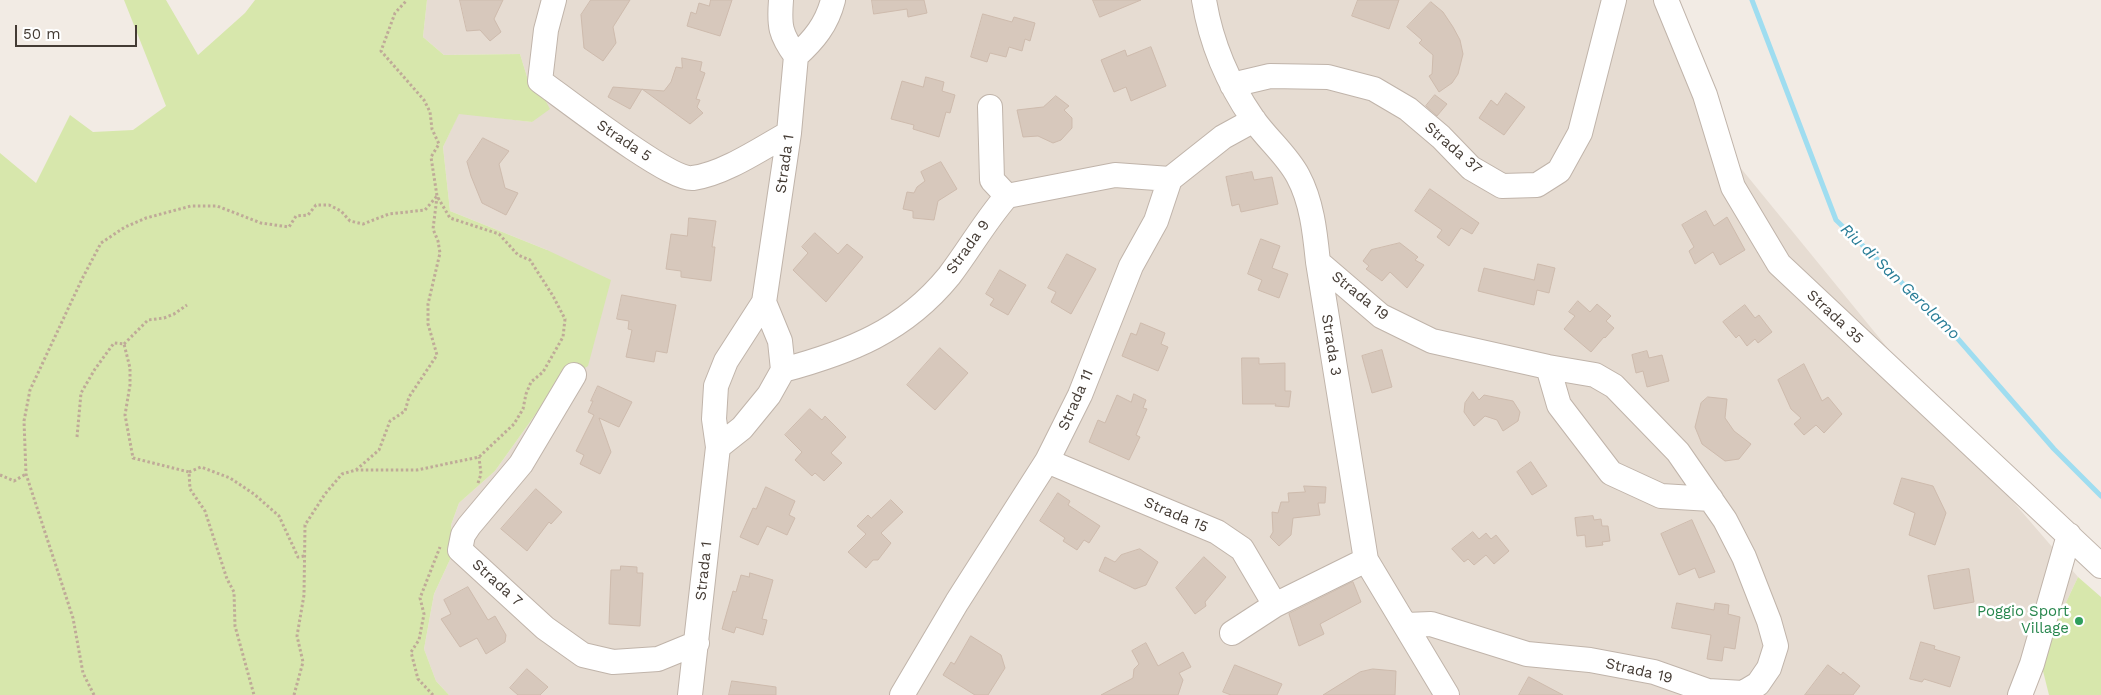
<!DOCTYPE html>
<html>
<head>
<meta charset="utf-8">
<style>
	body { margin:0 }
	#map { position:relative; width:2101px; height:695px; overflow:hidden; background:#f2ebe4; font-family:"Work Sans",sans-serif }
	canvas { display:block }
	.scale { position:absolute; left:15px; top:25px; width:122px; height:22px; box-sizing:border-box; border:2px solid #443b34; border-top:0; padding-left:6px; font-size:15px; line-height:18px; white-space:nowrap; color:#443b34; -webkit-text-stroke:4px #fff; paint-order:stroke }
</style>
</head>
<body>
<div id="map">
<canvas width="2101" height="695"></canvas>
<div class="scale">50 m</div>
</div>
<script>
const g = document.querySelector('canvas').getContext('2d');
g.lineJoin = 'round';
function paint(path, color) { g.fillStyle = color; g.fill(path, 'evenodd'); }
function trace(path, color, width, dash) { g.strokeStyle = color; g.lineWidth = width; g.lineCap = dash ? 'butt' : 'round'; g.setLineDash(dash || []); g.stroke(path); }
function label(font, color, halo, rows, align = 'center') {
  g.font = font + ' "Work Sans",sans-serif'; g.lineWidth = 5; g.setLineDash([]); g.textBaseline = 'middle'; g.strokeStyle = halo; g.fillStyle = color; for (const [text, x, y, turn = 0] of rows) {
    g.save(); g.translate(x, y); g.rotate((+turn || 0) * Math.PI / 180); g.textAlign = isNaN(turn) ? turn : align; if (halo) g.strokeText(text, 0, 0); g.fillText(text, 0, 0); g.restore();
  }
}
paint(new Path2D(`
	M427,0h1235l64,150 284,348 68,79 -32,68 -3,26 -13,16 -3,8h-1578l-13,-14 -12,-32 10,-55 20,-43 -3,-26 8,-22 36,-32 60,-84 -8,-137 -97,-39 -7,-64 16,-34 73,9 10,-28 -14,-14 -8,-26 -76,1 -21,-18z`), '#e6dcd2');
paint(new Path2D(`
	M124,0h42l32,55 47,-42 10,-13h172l-4,37 21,18 76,-1 8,26 14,14 8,15 -18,13 -73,-8 -16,33 7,64 97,39 64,30 -23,86 -33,21 -60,84 -36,32 -8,22 3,26 -20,43 -10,55 12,32 13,14h-449v-542l36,30 34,-68 23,17 40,-2 33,-24z
	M2078,577l23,20v98h-52l-6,-24 3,-26z`), '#d7e7ac');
trace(new Path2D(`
	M1752,0l84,220 109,104 109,125 47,47`), '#9fddf0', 5);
const building = new Path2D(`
	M460,0h43l-9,19 7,13 -11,9 -10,-11 -13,1z
	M591,0h39l-17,27 3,16 -13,18 -19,-13 -3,-33z
	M711,0h21l-12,36 -33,-10 4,-14 5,2 3,-11 10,3z
	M872,0h52l3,13 -19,4 -1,-8 -33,5z
	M1093,0h48l-41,17z
	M1358,0h41l-10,29 -37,-13z
	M1431,2l12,10 10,15 7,13 3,14 -5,20 -6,9 -13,9 -10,-16 3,-2 1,-19 -14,-12 3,-3 -15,-13z
	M983,14l29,8 2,-5 21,6 -5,18 -5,-2 -3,12 -13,-4 -3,10 -16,-4 -3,9 -16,-5z
	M1151,47l15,39 -35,15 -5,-14 -12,5 -13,-32 24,-10 2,6z
	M682,58l20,4 -2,9 5,2 -9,26 4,1 -3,7 6,6 -13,11 -48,-35 -12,20 -22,-12 5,-10 51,4 7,-9 5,-15 6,1z
	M926,77l18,5 -2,9 13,4 -5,18 -4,-1 -7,25 -26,-8 1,-4 -23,-6 11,-38 21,6z
	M1506,93l19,14 -21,28 -25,-17 12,-18 6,5z
	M1435,95l12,9 -10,12 -11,-10z
	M1056,96l13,10 -5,4 8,8v10l-11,12 -8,3 -15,-7 -15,1 -6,-27 26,-3z
	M483,138l26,13 -10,13 6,24 13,5 -12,22 -24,-12 -11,-27 -4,-14z
	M941,162l16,27 -19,12 -4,19 -21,-2v-7l-10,-2 4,-17 7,1 3,-6 8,-6 -4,-9z
	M1252,172l2,8 18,-3 6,27 -37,8 -2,-8 -7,2 -6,-29z
	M1430,189l49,34 -7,11 -11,-6 -12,18 -12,-9 5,-7 -27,-19z
	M1706,211l8,15 13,-9 18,33 -25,15 -7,-13 -18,12 -6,-13 5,-4 -12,-22z
	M689,218l27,3 -4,26h3l-4,34 -30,-4v-6l-15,-2 5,-35 16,2z
	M815,233l23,21 9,-10 16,13 -37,45 -33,-32 15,-17 -6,-6z
	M1261,239l19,7 -8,22 16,6 -9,24 -21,-8 4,-10 -14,-6z
	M1400,243l18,14 -3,3 9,5 -17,23 -17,-16 -8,9 -16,-12 3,-3 -6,-5 8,-11z
	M1067,254l29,15 -25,45 -20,-12 5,-10 -8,-4z
	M1538,264l17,4 -6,25 -12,-3 -3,15 -56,-14 6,-23 50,12z
	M1000,270l26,15 -18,30 -18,-10 4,-6 -8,-5z
	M622,295l54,10 -9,48 -11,-2 -2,11 -28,-5 6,-27 -4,-1 1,-8 -12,-2z
	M1578,301l12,11 7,-8 14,12 -5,5 8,7 -9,10 -1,-1 -13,15 -27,-23 11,-13 -6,-4z
	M1745,305l10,13 4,-3 13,17 -14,11 -3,-4 -8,7 -8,-11 -3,3 -13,-16z
	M1141,323l24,10 -4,11 7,3 -10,24 -36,-15 9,-23 5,2z
	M940,348l28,25 -33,37 -28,-25z
	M1382,350l10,37 -20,6 -10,-37z
	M1647,351l2,7 13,-3 7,26 -22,6 -4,-16 -7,2 -4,-18z
	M1242,358h17v6l26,-1v28h6l-2,16 -14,-1 1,-2h-33z
	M1804,364l18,37 6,-4 14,17 -18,19 -8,-8 -12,10 -10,-11 7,-6 -10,-9 -13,-29z
	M598,386l34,16 -13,25 -20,-9 12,34 -11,22 -20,-10 4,-9 -8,-4 18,-36 -6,-3 5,-11h-2z
	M1473,392l6,8 5,-5 29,6 7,11 -2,9 -15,10 -6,-11 -12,-4 -11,10 -10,-14 1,-9z
	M1134,394l12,6 -3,8 4,1 -11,26 4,2 -11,23 -40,-18 9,-22 7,3 12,-28 14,7z
	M1708,397l19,2 -2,19 9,13 17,13 -12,15 -14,2 -23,-17 -7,-17 6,-24z
	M810,409l12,11 3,-4 21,21 -15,16 11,10 -18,18 -9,-8 -3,3 -17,-16 7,-8 -17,-17z
	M1531,462l16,24 -15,9 -15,-23z
	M1902,478l31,8 13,27 -11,32 -26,-10 6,-22 -21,-9z
	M1304,486l22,1 -1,16h-7l2,12 -27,3 -2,17 -12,11 -9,-9 3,-5 -1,-20 6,1 3,-11h8l-1,-9 17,-1z
	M766,487l29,14 -6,14 6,3 -8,17 -20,-9 -9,19 -18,-8 13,-29 3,1z
	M536,489l26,23 -11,12 -2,-2 -22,29 -26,-22z
	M1058,493l12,8 -2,4 32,21 -11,17 -5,-3 -7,10 -14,-9 2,-3 -25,-17z
	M891,500l12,12 -22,21 10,10 -13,17h-5l-7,8 -18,-16 18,-18 -9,-8 11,-11 3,3z
	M1593,516l1,4 7,-1 1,7h6l2,15 -8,1 1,3 -17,2 -1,-12 -8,1 -2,-18z
	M1692,520l23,52 -16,6 -4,-10 -16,7 -18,-41z
	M1473,532l6,7 7,-6 5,6 5,-4 13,16 -15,13 -8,-9 -12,10 -6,-6 -4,3 -12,-13z
	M1140,549l18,13 -12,23 -11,4 -36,-18 6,-14 10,5 6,-7z
	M1204,557l22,20 -21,25 1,4 -11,8 -19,-26z
	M621,566l16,1v6h6l-3,53 -31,-2 2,-54h9z
	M1969,569l5,33 -40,7 -6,-33z
	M750,573l23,7 -11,39 5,1 -4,15 -27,-8 -2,6 -12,-4 11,-38 3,1 5,-17 8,2z
	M1353,582l8,20 -41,22 4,10 -25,12 -10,-32z
	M468,587l20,33 7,-4 11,19 -1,7 -19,12 -9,-16 -17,9 -19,-28 10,-5 -7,-14z
	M1677,603l37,7 1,-7 14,2 -1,9 12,3 -5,32 -11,-2 -2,14 -15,-2 4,-24 -39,-7z
	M971,636l30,19 4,13 -17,27h-13l-32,-20 8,-13 3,2z
	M1921,642l14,4 -1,3 26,8 -10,30 -26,-8 -2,3 -12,-3z
	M1146,643l12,23 25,-14 8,15 -12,6 4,7 -5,15h-77l32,-17 1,-9 5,-5 -7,-13z
	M1235,665l47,19 -5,11h-46l-8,-3z
	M1828,665l13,10 2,-3 17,14 -7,9h-48z
	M527,669l21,18 -8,8h-22l-8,-7z
	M1373,669l23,2 -1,24h-72l37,-23z
	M1529,677l34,18h-44z
	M732,681l44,6v8h-47z`);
paint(building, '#d7c8bc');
trace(building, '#cebbad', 1);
const minor = new Path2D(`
	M554,0l-8,30 -6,51c24,17 130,100 153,97 31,-4 69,-30 96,-45
	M1204,0c7,43 24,83 49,119 14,20 34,36 45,57 14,26 17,57 20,86l48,298 81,135
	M1666,0l39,95 28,92 46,77 322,302
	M796,56c18,-16 31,-32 37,-56
	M1232,85l38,-9 58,1 46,12 34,20 33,28 30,31 31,18 35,-1 22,-14 21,-38 34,-133
	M990,107l2,73 15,16
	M1318,262l63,54 51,25 116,26 47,8 19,11 64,66 47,68 19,37 25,64 7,25 -7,22 -11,16 -15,9 -35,-2 -54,-19 -64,-12 -63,-6 -96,-30 -25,1
	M1548,367l11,38 52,68 50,23 50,3
	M783,370c67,-18 121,-39 166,-94 20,-26 36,-55 58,-80l108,-21 55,4
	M574,375l-53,89 -52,62 -6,9 -3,15 85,78 38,27 30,7 45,-3 39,-16
	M718,447l24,-19 27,-33 14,-25 -3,-29 -16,-39
	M1047,461l170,71 25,17 33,56
	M1232,633l43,-28 91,-45
	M690,695l28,-248 -4,-28 2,-33 10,-25 38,-59 25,-169 7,-77c-16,-22 -17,-30 -15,-56
	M902,695l55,-93 90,-141 33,-66 51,-129 25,-45 14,-42 53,-42 31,-17
	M2020,695l12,-31 37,-129`);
trace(minor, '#c0b4aa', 26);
trace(new Path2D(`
	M124,344l24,-24 16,-2 10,-4 13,-9
	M77,437l4,-44 14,-24 19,-26 10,1 6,24v17l-5,30 8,43 56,14 1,17 15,22 22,68 7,13 1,34 19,69
	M356,470l23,-20 11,-29 15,-10 4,-14 28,-42 -9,-31v-20l12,-51 -2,-12 -5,-12 4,-32
	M189,472l12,-5 29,11 24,16 25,22 19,41 6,-1
	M0,475l14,6 12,-7
	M478,483l3,-9 -2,-17
	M94,695l-11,-22 -10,-55 -47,-144 -2,-53 6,-31 52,-111 19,-36 24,-16 21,-9 45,-12h26l44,17 28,4 7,-11 12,-1 8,-10h13l12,6 9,10 13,3 26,-10 36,-4 12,-14
	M294,695l9,-33 -6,-26 7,-41 1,-70 20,-31 17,-20 14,-4h61l62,-13 35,-33 9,-15 3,-15 5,-12 12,-10 20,-35 2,-18 -12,-23 -23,-36 -12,-5 -19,-21 -49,-16 -13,-22 -6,-39 8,-13 -7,-15 -2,-17 -6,-12 -43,-49 14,-38 12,-13
	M433,695l-15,-16 -7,-27 8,-12 5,-26 -4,-16 20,-51`), '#bfaa98', 3, [2.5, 2.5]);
trace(minor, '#fff', 24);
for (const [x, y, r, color] of [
	[2079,621,5,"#2e9e5b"]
]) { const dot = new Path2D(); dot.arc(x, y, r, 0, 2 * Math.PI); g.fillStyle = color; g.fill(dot); trace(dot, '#fff', 2); }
label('15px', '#443b34', '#fff', [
	["Strada 5",624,141,34],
	["Strada 37",1453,148,41],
	["Strada 1",785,164,-82],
	["Strada 9",968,247,-54],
	["Strada 19",1360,296,39],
	["Strada 35",1835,317,43],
	["Strada 3",1331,345,81],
	["Strada 11",1076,400,-66],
	["Strada 15",1176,515,23],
	["Strada 1",704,571,-84],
	["Strada 7",497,583,42],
	["Strada 19",1639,671,13]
]);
label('15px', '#27864d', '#fff', [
	["Poggio Sport",2069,612],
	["Village",2069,629]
], 'right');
label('italic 16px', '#297d97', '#fff', [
	["Riu di San Gerolamo",1900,282,44]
]);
</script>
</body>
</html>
